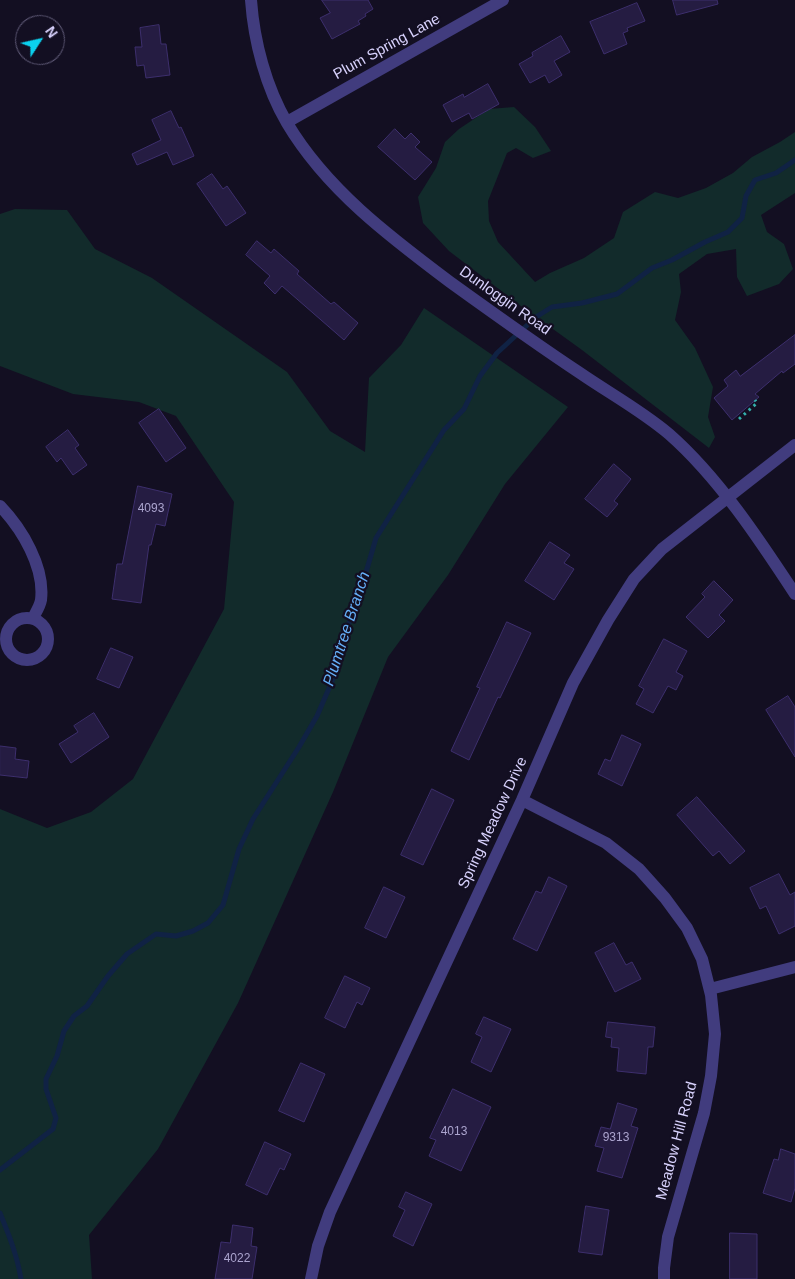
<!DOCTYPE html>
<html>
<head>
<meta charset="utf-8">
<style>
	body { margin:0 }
	#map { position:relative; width:795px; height:1279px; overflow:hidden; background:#130f22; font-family:Helvetica,sans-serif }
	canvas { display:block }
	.north { position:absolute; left:15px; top:15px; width:50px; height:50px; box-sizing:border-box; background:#130f22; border:1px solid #625d7a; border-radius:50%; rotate:55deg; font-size:14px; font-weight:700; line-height:20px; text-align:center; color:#d8d2fd }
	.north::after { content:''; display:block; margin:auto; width:18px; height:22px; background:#0bd1ef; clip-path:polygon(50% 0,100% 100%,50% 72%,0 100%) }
</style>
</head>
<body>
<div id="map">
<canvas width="795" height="1279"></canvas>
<div class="north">N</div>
</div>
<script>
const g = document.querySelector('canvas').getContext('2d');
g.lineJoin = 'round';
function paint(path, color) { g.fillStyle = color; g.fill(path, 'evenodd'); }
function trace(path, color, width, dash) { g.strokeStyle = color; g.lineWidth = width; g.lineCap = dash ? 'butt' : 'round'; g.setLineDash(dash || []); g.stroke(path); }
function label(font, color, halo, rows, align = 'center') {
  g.font = font + ' Helvetica,sans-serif'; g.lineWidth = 4.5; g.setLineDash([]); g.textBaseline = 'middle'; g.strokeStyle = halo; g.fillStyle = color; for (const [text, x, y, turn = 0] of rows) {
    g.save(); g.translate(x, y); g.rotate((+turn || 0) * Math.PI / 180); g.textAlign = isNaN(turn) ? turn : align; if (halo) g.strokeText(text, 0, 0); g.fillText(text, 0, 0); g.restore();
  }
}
paint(new Path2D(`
	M514,107l21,20 16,24 -18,7 -17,-10 -9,5 -19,48 1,20 9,21 37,40 15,-9 34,-15 30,-20 9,-26 32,-20 23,6 28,-10 27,-15 19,-16 28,-15 15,-10v61l-34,22 6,17 17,12 9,25 -14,15 -32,12 -10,-19 -1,-28 -29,5 -28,20 2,18 -6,28 20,28 18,39 -5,30 7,20 -6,11 -127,-98 -61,-44 -72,-55 -26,-28 -5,-26 18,-29 9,-26 14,-13 30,-20z
	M15,209l52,1 28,39 57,29 135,94 43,59 35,21 4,-74 32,-33 23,-37 144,99 -63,77 -57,91 -60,82 -55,135 -95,211 -80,146 -69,86 3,44h-92v-470l47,19 44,-16 42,-33 91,-170 10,-107 -58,-86 -37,-14 -66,-8 -73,-28v-152z`), '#122b2b');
trace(new Path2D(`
	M0,1170l53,-41 3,-11 -10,-29v-10l11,-23 7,-25 10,-15 13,-10 21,-30 19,-22 29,-20 20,2 17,-5 15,-8 15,-18 16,-56 14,-30 46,-72 18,-31 16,-37 8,-36 16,-40 19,-65 68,-108 20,-21 16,-33 17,-23 39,-36 16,-10 30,-4 35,-9 35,-26 20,-8 33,-18 23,-10 14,-14 4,-22 9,-16 21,-7 19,-13
	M0,1213c9,22 17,42 21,66`), '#102244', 5);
const building = new Path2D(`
	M322,0h46l5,9 -8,5 1,2 -8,5 2,3 -28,15 -12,-21 10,-5z
	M673,0h44l1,4 -41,11z
	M637,3l8,18 -18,7 1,3 -5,2 4,11 -23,10 -14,-32z
	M159,25l2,19h5l4,31 -24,3 -2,-13 -7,1 -2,-19h7l-2,-19z
	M561,36l9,16 -16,9 8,14 -13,8 -4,-8 -15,8 -11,-19 14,-8 -1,-3z
	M488,84l11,20 -27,15 -3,-6 -17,9 -9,-17 20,-11 1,3z
	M171,111l8,17 2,-1 13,29 -21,9 -6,-13 -30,13 -5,-11 29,-14 -9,-20z
	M395,129l10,10 6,-6 9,9 -5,5 17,15 -17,18 -37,-33z
	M212,174l11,15 4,-3 19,27 -20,13 -29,-42z
	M257,241l14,12 3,-4 25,22 -2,3 34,30 3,-2 24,21 -14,17 -62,-54 -7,8 -11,-11 6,-7 -24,-21z
	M795,335v29l-12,9 -1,-2 -27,23 4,3 -27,23 -18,-22 14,-12 -4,-6 12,-10 4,6z
	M159,409l27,39 -20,14 -27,-39z
	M68,430l11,15 -4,3 12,17 -14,10 -12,-17 -4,4 -11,-15z
	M614,464l17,15 -17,22 4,3 -11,13 -22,-18z
	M138,486l34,8 -7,32 -9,-2 -5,21h-2l-8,58 -29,-4 5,-35h5z
	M550,542l20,13 -6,8 10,6 -20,31 -29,-19z
	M714,581l19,19 -14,15 6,6 -17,17 -22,-21 19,-20 -3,-3z
	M507,622l24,11 -31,65 -2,-1 -29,63 -18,-9 29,-63 -3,-1z
	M664,639l23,12 -11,21 7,4 -7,14 -8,-4 -15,27 -17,-9 8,-15 -5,-3z
	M111,648l22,9 -14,31 -22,-9z
	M788,696l7,11v50l-29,-47z
	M94,713l15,24 -38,26 -12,-19 19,-12 -4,-6z
	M622,735l19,9 -19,42 -24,-12 7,-15 5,2z
	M0,746l16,2 -1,11 14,2 -2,17 -27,-3z
	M432,789l22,11 -31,65 -22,-10z
	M697,797l48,54 -15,13 -11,-13 -6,5 -36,-41z
	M779,874l11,21 5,-3v34l-16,8 -13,-28 -6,3 -10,-21z
	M549,877l18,9 -30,65 -24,-12 23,-48 5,2z
	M384,887l21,10 -19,41 -21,-10z
	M614,943l12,22 6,-3 9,17 -26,13 -20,-39z
	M345,976l25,12 -8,17 -5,-3 -12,26 -20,-10z
	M484,1017l27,12 -20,43 -20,-10 11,-25 -6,-3z
	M608,1022l47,5 -2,20h-5l-2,27 -29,-3 2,-23 -8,-1 1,-9 -6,-1z
	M301,1063l24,11 -21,48 -25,-11z
	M453,1089l38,18 -30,64 -32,-15 7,-16 -6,-2z
	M618,1103l19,6 -6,17 7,2 -16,50 -25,-7 7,-23 -9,-2 6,-19 9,2z
	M265,1142l26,12 -7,16 -4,-2 -13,27 -21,-10z
	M781,1149l14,5v34l-4,14 -28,-9 11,-34 4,1z
	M406,1192l26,12 -19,42 -20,-10 12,-26 -6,-3z
	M586,1206l23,4 -7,45 -23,-3z
	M233,1225l20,3 -2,18 6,1 -5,32h-37l6,-37 9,1z
	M730,1233l27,1v45h-27z`);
paint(building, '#251c42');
trace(building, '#3d2f6d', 1);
trace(new Path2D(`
	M739,419l18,-16 -2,-3`), '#34aeab', 3, [2.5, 4]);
trace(new Path2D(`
	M251,0c3,42 15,87 36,123 39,66 103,114 163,159 43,31 86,62 130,91 29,20 62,38 89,61 49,43 90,105 126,160
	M287,122l216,-122
	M0,506c22,23 45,61 41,94 -1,6 -5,12 -8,18
	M6 639a21 21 0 1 1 42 0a21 21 0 1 1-42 0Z
	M522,800l84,43 33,26 26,29 22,30 15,31 9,36 4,39 -4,42 -7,37 -36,124 -4,31v11
	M710,989l85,-22
	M311,1279l7,-33 12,-34 192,-412 51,-117 35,-63 26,-41 28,-30 133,-104`), '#413c7e', 12);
label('12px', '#aba4ce', null, [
	["4093",151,509],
	["4013",454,1132],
	["9313",616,1138],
	["4022",237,1259]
]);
label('15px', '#d8d2fd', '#130f22', [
	["Plum Spring Lane",387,47,-29],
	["Dunloggin Road",505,301,35],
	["Spring Meadow Drive",493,823,-65],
	["Meadow Hill Road",677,1141,-75]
]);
label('italic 16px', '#65aff8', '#130f22', [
	["Plumtree Branch",347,629,-72]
]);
</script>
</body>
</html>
